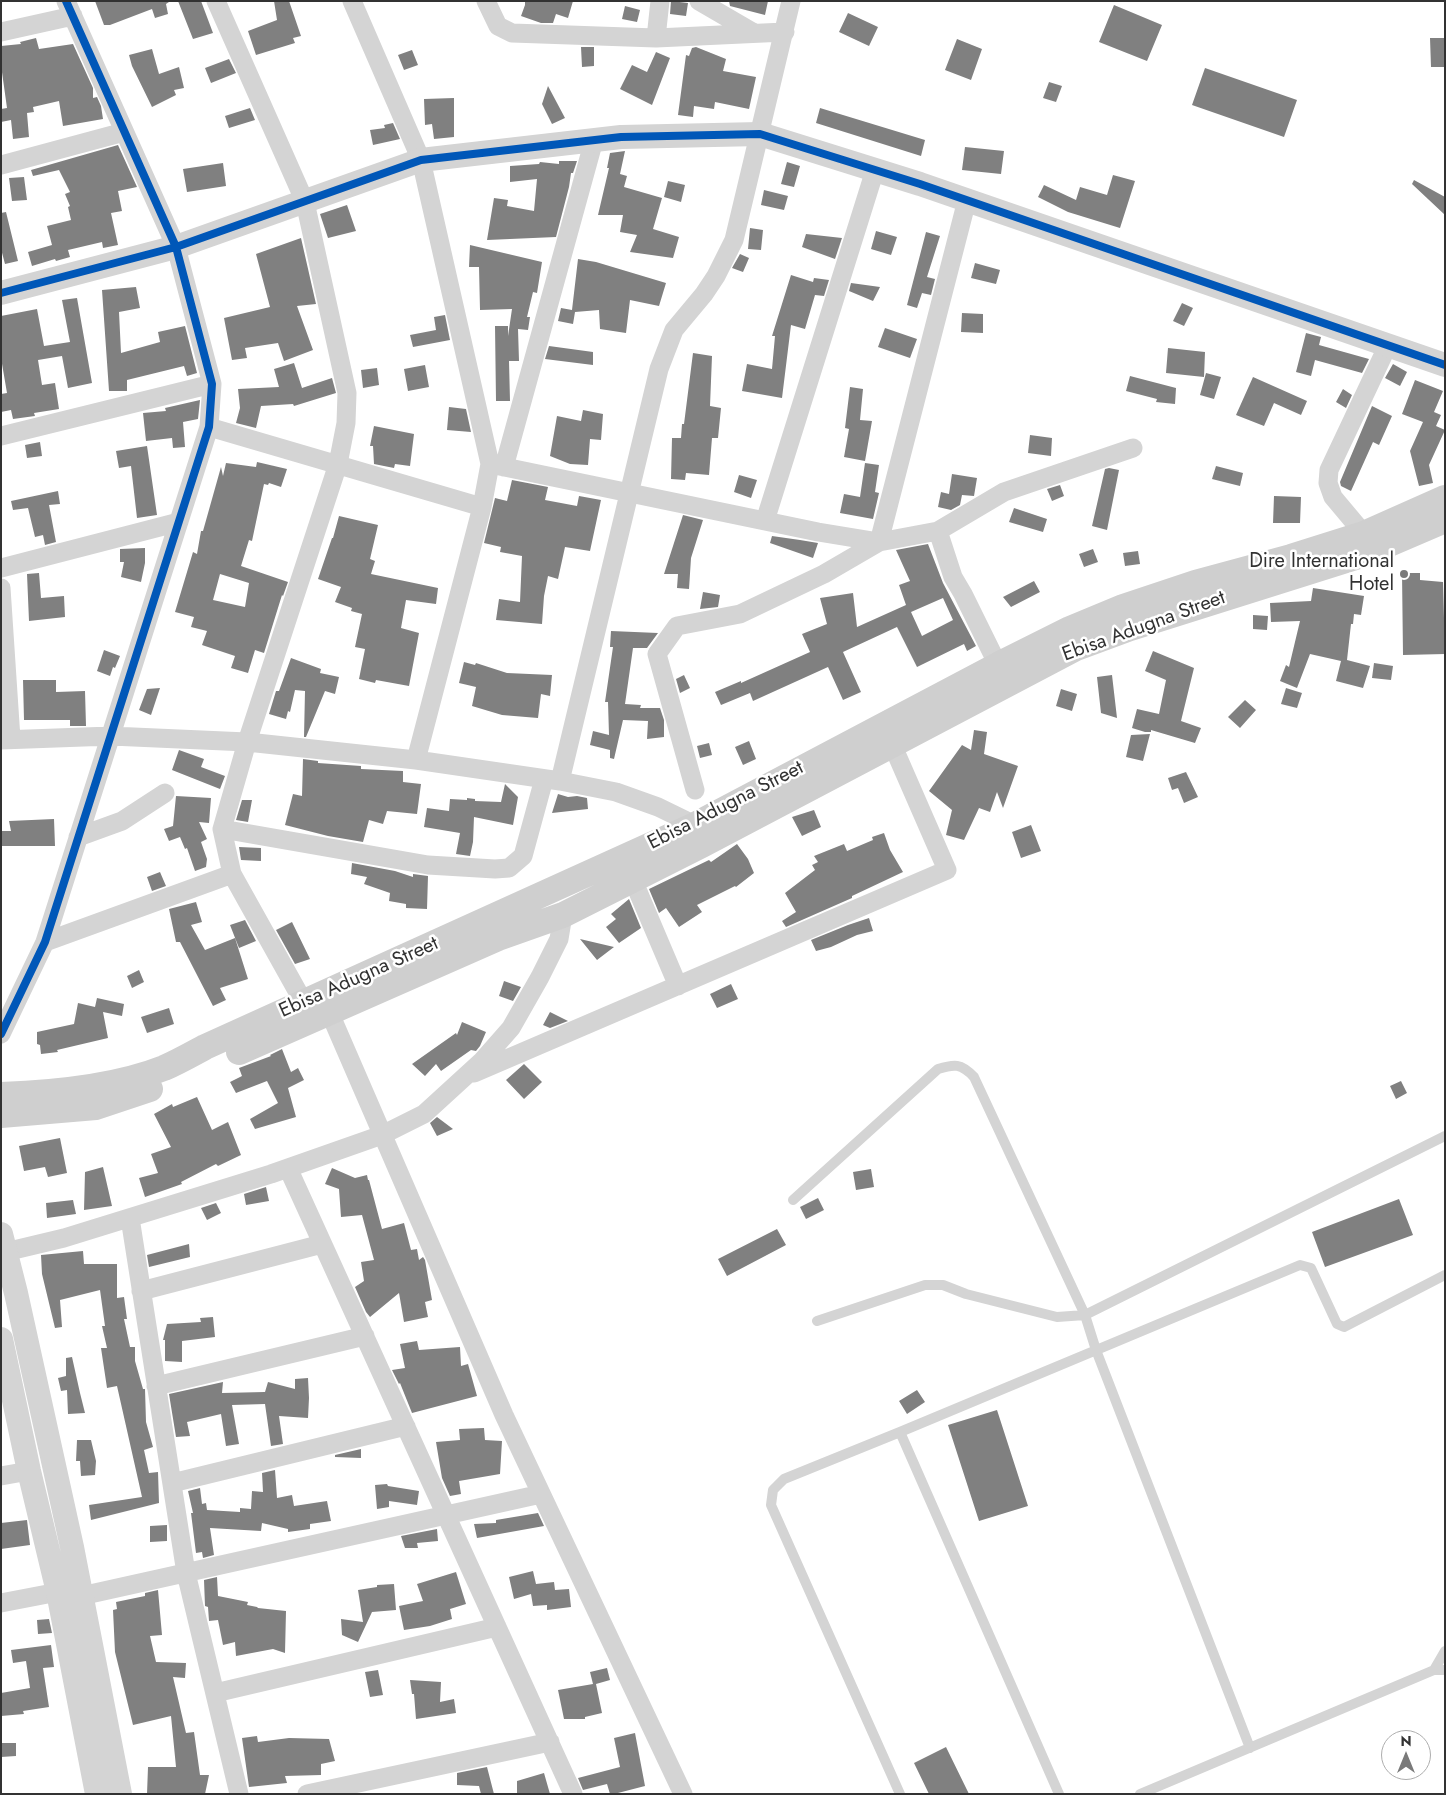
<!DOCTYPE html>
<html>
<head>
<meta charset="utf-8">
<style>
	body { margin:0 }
	#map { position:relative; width:1446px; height:1795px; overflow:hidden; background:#fff; font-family:Jost,sans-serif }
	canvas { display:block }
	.frame { position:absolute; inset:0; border:2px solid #323232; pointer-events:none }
	.north { position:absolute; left:1381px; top:1730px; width:50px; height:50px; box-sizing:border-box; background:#fff; border:1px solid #adadad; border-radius:50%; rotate:0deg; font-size:14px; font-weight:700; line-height:20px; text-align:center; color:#323232 }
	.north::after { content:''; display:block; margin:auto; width:18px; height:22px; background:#7a7a7a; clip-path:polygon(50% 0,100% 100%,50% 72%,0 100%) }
</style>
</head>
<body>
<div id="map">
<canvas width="1446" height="1795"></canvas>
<div class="frame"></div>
<div class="north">N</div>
</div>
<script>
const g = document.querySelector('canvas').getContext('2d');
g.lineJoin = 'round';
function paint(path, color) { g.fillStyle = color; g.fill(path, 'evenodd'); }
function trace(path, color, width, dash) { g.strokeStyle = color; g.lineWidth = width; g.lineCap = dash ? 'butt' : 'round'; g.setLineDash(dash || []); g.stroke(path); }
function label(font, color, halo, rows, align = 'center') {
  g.font = font + ' Jost,sans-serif'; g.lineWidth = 5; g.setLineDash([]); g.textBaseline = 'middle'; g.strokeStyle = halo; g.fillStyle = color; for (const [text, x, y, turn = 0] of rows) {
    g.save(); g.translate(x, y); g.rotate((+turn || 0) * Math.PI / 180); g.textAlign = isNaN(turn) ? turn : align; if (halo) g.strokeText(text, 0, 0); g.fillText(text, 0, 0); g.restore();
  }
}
paint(new Path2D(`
	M95,1h74v1l-3,2 2,10 -13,4 -3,-9 -42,16h-6z
	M178,1h23l12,32 -20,6z
	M274,1h15l12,35 -8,2 2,5 -39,12 -8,-24 29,-11z
	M525,1h48l-5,17 -12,-4 -3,9h-12l-20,-7 4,-11z
	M671,1l17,2 -2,13 -16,-2z
	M729,1h39l-3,14 -35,-9z
	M1114,5l48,20 -15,36 -48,-19z
	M625,6l15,4 -3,12 -15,-3z
	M848,13l30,14 -9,19 -30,-14z
	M36,38l3,11 34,-5 20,44v10l4,-1 4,9 2,13 -40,7 -4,-25 -26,6 1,5 -7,1 2,24 -16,2 -2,-19 -10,2v-13l6,-1 -6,-43v-19l20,-2 -1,-2z
	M1430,38h15v29h-14z
	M957,39l25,10 -11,31 -26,-10z
	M581,47h13v19l-12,1z
	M696,47l30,12 -3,12 33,6 -7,32 -34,-7 -1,7 -20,-3 -1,11 -15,-2 8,-60 3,1 3,-8z
	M152,49l7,25 20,-7 5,21 -10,2 2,5 -24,12 -20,-41 -3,-11z
	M412,50l6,15 -14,5 -6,-15z
	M656,52l14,6 -18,47 -32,-16 12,-24 15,7z
	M229,59l7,14 -25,10 -6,-15z
	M1205,68l92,32 -13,37 -92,-32z
	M1049,82l13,4 -6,16 -13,-4z
	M548,86l17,32 -13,6 -10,-20z
	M454,98v39l-20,2 -2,-15 -7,1 -1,-26z
	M250,108l5,12 -26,8 -4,-12z
	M820,108l105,32 -4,16 -105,-33z
	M393,123l7,16 -27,6 -3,-15 15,-2 -1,-3z
	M118,145l19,42 -19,4 4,20 -11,2 7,32 -15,3 -1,-6 -34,8 2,7 -14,4 -1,-2 -23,7 -4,-14 24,-7 -5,-19 24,-6 -3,-13 2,-1 -5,-12 5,-2 -11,-22 -26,6 -2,-6z
	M965,147l39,4 -3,23 -39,-4z
	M625,151l-5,23 7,2 -3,11 38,11 -9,31 26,8 -6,21 -43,-6 7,-17 -17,-3 3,-17h-25l11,-47h-2l3,-15z
	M559,161h18l-4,12h-2l-2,14 -13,50 -69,3 7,-42 14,2 -1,6 27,5 3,-32 -27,3v-16l29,-2 1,-2 19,2z
	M787,162l13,4 -6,21 -13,-3z
	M223,163l3,23 -39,6 -4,-23z
	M1113,175l22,6 -15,47 -52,-16 -30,-15 6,-12 32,15 4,-13 27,8z
	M24,177l3,23 -15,1 -3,-23z
	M1414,180l31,17v18l-33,-31z
	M668,181l17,4 -4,17 -17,-5z
	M764,190l24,6 -4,14 -23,-5z
	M347,205l9,26 -28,7 -8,-24z
	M6,212l12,49 -13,3 -4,-15v-36z
	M750,228l13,2 -2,20 -13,-1z
	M876,231l21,6 -6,18 -20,-6z
	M926,232l14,4 -13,41 8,2 -4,16 -9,-2 -5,15 -10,-3z
	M806,234l36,4 -7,21 -33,-12z
	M301,238l15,66 -19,2 16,44 -29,11 -6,-18 -33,5 2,10 -15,2 -8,-42 46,-11 -14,-53z
	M470,245l72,17 -5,31 -4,-1 -6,25h3l-2,13 -10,-1 1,32h-10l1,40h-14l-1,-75h13v10l4,-27 -32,1 -1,-43h-10z
	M740,254l9,4 -6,14 -11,-4z
	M578,259l18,3 70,21 -7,23 -29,-6 -4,33 -26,-4 -1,-19 -24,2 -2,12 -15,-3 3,-13 11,2z
	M975,263l25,7 -4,14 -25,-6z
	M791,275l22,7 1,-4 15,2 -5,16 -9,-1 -10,34 -14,-4 -9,73 -40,-7 5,-27 25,5 3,-33h-3z
	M851,283l29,4 -7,14 -24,-10z
	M136,287l4,21 -21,4 2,41 39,-11 -2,-10 27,-6 12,47 -10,3 -3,-10 -57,14v11h-18l-7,-101z
	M77,298l15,85 -24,5 -6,-32 -24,4 4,25 13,-2 4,26 -25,4 1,3 -22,3 -2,-9 -10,2v-18l6,-1 -6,-35v-42l36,-7 7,37 26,-4 -8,-42z
	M1182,303l11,5 -9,18 -11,-5z
	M962,313l21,1v19l-22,-1z
	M445,315l5,25 -37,7 -3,-12 26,-5 -2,-13z
	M885,328l32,11 -7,19 -32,-11z
	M1306,333l15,4 -2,8 50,14 -7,14 -47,-13 -4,16 -15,-4z
	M549,346l44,6v13l-48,-6z
	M1168,348l37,4 -1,25 -38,-4z
	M693,353l19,3 -2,50 11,2 -3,30h-6l-3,37 -23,-2 -1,7 -14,-1 1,-41h9l1,-14h2z
	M294,363l8,25 30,-10 4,15 -42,13 -1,-2 -32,2 -5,22 -20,-5 4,-15 -2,-19 41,-2 -5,-18z
	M1393,364l14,8 -7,14 -15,-8z
	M425,365l4,22 -21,4 -4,-22z
	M377,368l2,17 -16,3 -2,-18z
	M1206,373l15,4 -7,22 -14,-4z
	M1130,376l46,12 -1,16 -19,-2 1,-3 -31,-8z
	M1253,377l54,24 -6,14 -27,-12 -10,23 -28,-11z
	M1415,380l28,11 -9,21 7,3 -5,11 9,4 -16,35 4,18 -14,3 -9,-35 13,-29 -21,-8z
	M850,387l13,2 -3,31 12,1 -7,40 -21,-4 5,-28 -4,-1z
	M1343,389l9,6 -6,13 -10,-6z
	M200,400l-2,19 -15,3 2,25 -12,1 -1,-10 -26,3 -3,-28 23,-2 -1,-3z
	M1372,406l20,10 -13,29 -6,-3 -22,49 -10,-5 -1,-4z
	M449,407l17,2 5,23 -24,-2z
	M583,410l20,4 -2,26 -11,-1 -2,26 -18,-1 -20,-8 7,-40 24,5z
	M374,426l40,8 -4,32 -15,-2 -1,4 -20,-4 -1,-18h-3z
	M1030,435l22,3 -1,18 -23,-3z
	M40,442l2,14 -15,2 -2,-13z
	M147,446l10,69 -20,3 -6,-52 -12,2 -3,-17z
	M257,462l30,7 -6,18 -12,-4 -1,2 -4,-1 -12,57 -3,-1 -8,26 47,16 -5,14 -1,-1 -18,58 -9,-3 -7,23 -17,-5 4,-12 -33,-11 5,-14 -16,-4 3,-10 -19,-5 18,-60 4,2 4,-23h2l18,-64 2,9 3,-13 30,4zM220,574l29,9 -4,24 -32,-7z
	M865,463l14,2 -4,27 4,1 -6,26 -33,-6 4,-19 16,3z
	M1216,466l27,7 -3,13 -28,-7z
	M1109,468l10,2 -12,60 -15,-4 13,-57z
	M952,474l25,4 -3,18 -12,-1 -2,10 -9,5 -13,-3 3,-15 8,2z
	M739,475l18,5 -6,18 -17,-6z
	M512,480l36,7 -3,13 32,6 2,-10 22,4 -11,51 -25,-4 -7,32 -10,-3 -4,20 -2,28 -46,-4 3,-21 21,3 2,-46 -22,-4 1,-5 -17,-4 11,-45 12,3z
	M1060,485l4,11 -12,5 -5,-12z
	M58,491l2,13 -11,1 7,37 -11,3 -2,-10 -8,2 -7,-29 -15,2 -2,-9z
	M1274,496l27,1 -1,26h-27z
	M1014,508l33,11 -4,13 -34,-10z
	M683,515l20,5 -12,38 -2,31 -12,-1 1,-14h-14z
	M339,516l39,9 -8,34 5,2 -4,13 67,14 -2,16 -30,-4 -5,28 18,5 -10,53 -33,-6 -1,3 -16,-4 6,-30 -10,-2 7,-33 -11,-3 1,-3 -17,-6 6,-15 -23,-8 14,-41h1z
	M772,536l28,4 18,3 -5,15 -43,-15z
	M928,544l15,39 33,63 -9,5 -3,-7 -47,23 -20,-40 -54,25 18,40 -18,8 -15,-33 -75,34 -3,-8 -29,12 -6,-13 26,-11v2l69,-31 -8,-18 25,-10 -7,-26 33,-5 4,34 49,-22 -7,-20 11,-4 -14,-31zM943,598l10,22 -31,16 -11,-24z
	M145,548v15l-4,19 -20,-5 3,-15h-4v-13z
	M1093,549l5,13 -14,5 -5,-13z
	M1138,551l2,13 -15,2 -2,-13z
	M39,573l2,25 23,-2 1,21 -36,4 -2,-47z
	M1402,573h18v7l23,2 2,72 -42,1z
	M1034,581l6,11 -29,15 -8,-10z
	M1313,588l51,8 -3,19 -7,-1 -1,10h-2l-4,36 23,6 -7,22 -27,-7 5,-20 -31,-7 -13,34 -17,-7 6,-16 3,2 11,-46 -29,1 -1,-19 41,-2z
	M703,592l17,3 -2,12 -18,2z
	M1253,615l15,1 -1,14 -14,-1z
	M611,631l47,2 -11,15h-14l-8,56 16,1 -1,3h20l4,12v17l-17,2 1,-18 -25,-1 -9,39 -4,-1v-8l-20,-5 3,-14 16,4 -1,-33h-3l8,-55h-3z
	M104,650l16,6 -5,12 -2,-1 -3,9 -13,-5z
	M1153,651l41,17 -13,53 20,7 -6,15 -44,-13v2h-6l-13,-4 5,-19 22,5 7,-34 -21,-9z
	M291,658l30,11 -1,4 19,4 -4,17 -10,-3 -19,46h-2l1,-46 -10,-1 -5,22 -2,-1 -2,8 -17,-5 7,-23h3z
	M464,662l11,3 1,-2 31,10 45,2 -2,21 -9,-2 -3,24 -36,-3 -30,-9 4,-19 -17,-4z
	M1374,663l19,3 -2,14 -19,-2z
	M684,675l6,13 -10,5 -4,-14z
	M1112,675l5,43 -16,-5 -4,-36z
	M23,680h33v12l29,-1 1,35h-16v-6h-46z
	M160,688l-9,27 -12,-5 8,-21z
	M1286,688l16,5 -5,15 -16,-4z
	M1061,689l16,5 -5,17 -16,-5z
	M1245,700l11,10 -16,18 -12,-11z
	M974,730l13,2 -3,22 34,12 -15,42 -6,-16 -7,20 -11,-4 -15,32 -18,-5 6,-25 -23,-19 33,-46 9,5z
	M1150,734l-7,27 -17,-4 5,-22z
	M749,741l7,18 -13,6 -8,-18z
	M709,743l3,12 -12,3 -3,-12z
	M179,750l25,9 -3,8 24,9 -5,13 -48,-19z
	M303,759l15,2v2l43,3v3l42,2v11l18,2 -4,30 -30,-3 -4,13 -14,-4 -6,22 -35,-6 -43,-11 8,-31 9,2z
	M1186,772l12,25 -14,6 -6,-15 -6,2 -4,-12z
	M505,784l13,13 -5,28 -39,-8 -1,25 -3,14 -14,-2 4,-21 -36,-6 3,-19 22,3 1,-12 17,1v-2l8,1v2l26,1z
	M558,794l10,3 9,-1 10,2 1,11 -36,4z
	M176,796l35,2 -2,25 -10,-1 8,17 -6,3 6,17 -1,8 -11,4 -8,-23 -2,1 -5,-12 -11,4 -5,-12 9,-3z
	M242,800h10l-4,22 -12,-2z
	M814,810l7,17 -19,9 -10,-19z
	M54,819l1,27h-54v-15h10l-2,-10z
	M1031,825l10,26 -20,7 -9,-26z
	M884,833l6,17 13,22 -51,24v2l-66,29 -4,-6 14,-9 -11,-19 30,-23 -3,-5 6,-3 -4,-6 30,-12 3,7 26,-11 -1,-3z
	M737,844l11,15 6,14 -18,14 -1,-1 -38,19 5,7 -23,15 -13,-19 -7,5 -10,-24 60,-29 2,2z
	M239,847l22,1v13l-20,-1z
	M352,863l43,8 18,6v-3l15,2 -1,33 -21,-1v-4l-17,-3 1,-8 -26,-9 3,-7 -16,-3z
	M160,872l6,14 -14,5 -5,-14z
	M629,899l12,29 -22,15 -13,-16 10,-8 -5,-5z
	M196,902l6,20 -11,3 14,25 30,-12 13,41 -28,9 6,12 -13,6 -33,-64h-4l-7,-33z
	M869,918l4,13 -16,4 -26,12 -15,4 -5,-11 37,-15z
	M245,920l11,21 -17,7 -9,-23z
	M292,922l18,37 -15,5 -19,-34z
	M580,939l34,8 -17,13z
	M139,970l5,12 -12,6 -5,-12z
	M504,981l17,6 -8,14 -14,-5z
	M731,984l7,15 -21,9 -7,-14z
	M97,998l27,6 -2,12 -19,-4 5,26 -51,12 1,2 -17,2 -1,-9 -3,-1v-12l37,-8 4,-21 17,4z
	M169,1008l5,16 -27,9 -6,-16z
	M550,1012l18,9 -18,7 -7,-3z
	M462,1022l24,10 -6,14 -4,5 -5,-1 -30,21 -5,-7 -11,12 -13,-12 44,-31 1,2z
	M282,1049l9,23 7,-4 6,12 -16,8 8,29 -41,12 -5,-10 28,-16 -11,-22 -31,12 -6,-11 12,-6 -3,-8 32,-12 -1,-1z
	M524,1064l18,18 -18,17 -18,-19z
	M1401,1081l6,12 -11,6 -6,-13z
	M197,1097l15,33 16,-8 13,33 -23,11 -2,-2 -35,18 1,2 -37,13 -6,-19 19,-5 -7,-19 20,-7 -17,-33 18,-10 1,3z
	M437,1117l16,12 -16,7 -7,-13z
	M60,1138l7,35 -19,4 -3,-10 -21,4 -5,-25z
	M103,1167l9,39 -28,4 1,-38z
	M332,1168l23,10 12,-3 1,5h1l13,49 22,-6 7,27 6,-1 2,11 4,-3 2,3 7,40 -7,2 3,15 -24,5 -5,-29 -29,24 -4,-5 -11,-25 9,-6 -3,-19 13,-2 -12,-45 -21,2 -2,-28 -14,-5z
	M871,1169l3,18 -18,3 -3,-18z
	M266,1187l3,14 -23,4 -2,-11z
	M818,1198l6,12 -18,9 -6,-12z
	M1399,1199l14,36 -88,32 -13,-35z
	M73,1200l3,14 -29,4 -1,-15z
	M216,1203l5,10 -14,7 -6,-12z
	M777,1229l9,16 -59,31 -9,-17z
	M189,1244l1,13 -41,10 -2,-12z
	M83,1251l1,13h33v34l7,-1 3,22h-3l6,28h5v14l8,28h2l1,33 7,25 -9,3 5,23 9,-1 1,31 -68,17 -2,-15 53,-8 -25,-111 -10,2 -6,-40h6l-5,-22h3l-5,-36 -40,10 2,27 -7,1 -13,-54 -1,-19z
	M213,1317l2,20 -33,4v21l-17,-1v-21h-2l4,-16 34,-2 -1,-4z
	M417,1341l2,9 41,-3 1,19 7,-2 9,32 -65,17 -12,-30 -1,1 -7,-14 13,-2 -5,-24z
	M72,1357l8,36 5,20 -17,1 -1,-24 -6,1 -3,-13 8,-2v-18z
	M308,1378l1,20 -1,20 -29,-2 4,28 -12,2 -6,-42 -33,1 7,39 -13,2 -5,-32 -34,8 3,14 -14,1 -7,-43 54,-12 -1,11 43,-1 3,-10 27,7v-10z
	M917,1390l8,12 -18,12 -8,-13z
	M997,1410l31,96 -49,15 -31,-96z
	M484,1428l1,12 17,1 -2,33 -41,7 2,13 -11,2 -8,-18 -6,-36 24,-2 -1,-11z
	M77,1440h14l5,21 -1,14 -14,1 -1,-15h-4z
	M361,1449v9l-26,-1v-2z
	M275,1470l2,28 15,-3 2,11 33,-5 4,20 -21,3v5l-22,3v-3l-26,-6 -1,8 -51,-3 4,27 -11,3 -1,-6 -6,1 -5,-40h2l-5,-22 12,-3 2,16 4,-1 1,7 33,2v-4l11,1 1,-18 11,1 -1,-19z
	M387,1484l1,2 31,5 -2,14 -28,-4v6l-12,2 -2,-24z
	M538,1513l6,13 -67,12 -3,-14 22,-1v-3z
	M27,1520l3,25 -29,4v-26z
	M150,1526l17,-1v16l-17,1z
	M437,1529l1,12 -21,2 1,5h-13l-4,-12z
	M533,1571l3,13 18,-2 1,8 14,-1 2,18 -24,3v-5l-14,1 -2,-12 -17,5 -5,-22z
	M456,1572l10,32 -16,5 2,10 -22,7 -26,4 -5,-24 24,-5 -6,-17z
	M217,1577l1,19 30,6 -1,3 10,2 1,1 28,3 -1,42 -12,-4 -37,7 -1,-14 -12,3 -5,-25 -9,1 -1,-14 -3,-1 -1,-26z
	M394,1584l2,26 -24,2 -14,30 -16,-7 -1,-16 22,3 -5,-32 19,-3v-2z
	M158,1590l4,45 -12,1 6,26 30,1 -1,15 -12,-1 13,56 8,-1 6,43h9l-4,19h-58l1,-27h28l-5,-51 -38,9 -18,-73 -2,-42 4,-1 -1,-7 29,-6v-3z
	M49,1619l3,14 -14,1 -1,-14z
	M51,1645l3,22 -11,1 6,39 -26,4 1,3 -23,2v-23l29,-5 -4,-27 -13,2 -2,-13z
	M607,1668l3,12 -14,4 6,29 -17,4v2h-21l-6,-29 35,-6 -3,-12z
	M378,1670l5,25 -13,2 -5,-25z
	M410,1680l31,2 -1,20 14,-3 2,14 -40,6 -2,-25h-2z
	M635,1733l10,53 -31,8h-4l-3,-10 -24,6 -5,-12 42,-11 -6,-29z
	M257,1736l1,6 31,-4 40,1 6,22 -14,3v11l-36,1 2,7 -38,4 -7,-49z
	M1,1743h15v13l-15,1z
	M946,1747l23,47h-40l-15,-31z
	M487,1767l7,27h-13l-2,-8 -22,-1v-12z
	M544,1773l6,21h-33v-13z`), '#808080');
trace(new Path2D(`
	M793,1200l145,-131c16,-5 23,-6 36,8l111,238 11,35 154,398
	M817,1321l108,-36h18l23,9 91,23 28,-2 360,-179
	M900,1432l159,362
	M1434,1670l11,-19
	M900,1794l-129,-289 2,-15 11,-11 116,-47 400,-167 11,3 26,56 7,3 101,-52
	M1140,1794l294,-124h11`), '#d4d4d4', 10);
trace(new Path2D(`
	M216,1l89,201 42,191 -1,30 -8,41 -91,278 -25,87 10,45 72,129
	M352,1l69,159 69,304 -8,43 -66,253
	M486,1l12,25 14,7 144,5 129,-6
	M699,1l55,32
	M1,32l72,-16
	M656,38l4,-37
	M1,165l123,-33
	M209,427l273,80
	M1,436l211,-52
	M490,464l328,68 61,10 59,-11 15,46 10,17 35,71
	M504,467l90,-327
	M765,521l110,-351
	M938,531l66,-39 129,-44
	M1364,534l-31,-37 -5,-14 1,-13 59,-125
	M1,568l178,-46
	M1,588l10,151
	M1,740l110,-4 136,6 169,18 144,21 56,11 42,15 37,18
	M560,781l99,-412 15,-39 30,-36 12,-18 18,-36 57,-239
	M695,790l-38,-136 20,-28 63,-12 84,-40 55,-32 88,-342
	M222,829l206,36 67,4 14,-1 14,-12 21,-77
	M78,837l44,-16 43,-28
	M633,880l45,106
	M45,942l187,-68
	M325,1002l179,413 179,379
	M1,1034l44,-92 164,-515 3,-43 -36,-137 -110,-246
	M474,1073l473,-203 -55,-126
	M288,1168l285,626
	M130,1218l56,355 53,221
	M1,1253l63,-15 207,-64 111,-39 42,-21 58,-53 29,-33 29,-51 19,-38 4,-24
	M141,1291l181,-47
	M156,1386l209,-50
	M1,1476l28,-5
	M172,1483l234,-57
	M81,1596l460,-102
	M1,1603l57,-11
	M215,1693l282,-66
	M307,1794l243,-52`), '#d4d4d4', 19);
trace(new Path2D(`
	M1,293l175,-46 245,-87 200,-23 139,-3 160,50 525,181
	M1,1234l15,59 56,254 48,247
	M1,1339l28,132 29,121 39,202`), '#d4d4d4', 24);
trace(new Path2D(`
	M239,1052l259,-114 65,-23 139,-70 374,-197 54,-20 238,-75 77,-33
	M1,1095c51,-2 115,-8 163,-27 14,-6 28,-14 41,-21l490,-222 303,-160 72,-36 53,-22 72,-24 96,-26 73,-23 81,-36
	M1,1115l95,-8 54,-18`), '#cfcfcf', 26);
trace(new Path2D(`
	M1,293l175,-46 245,-87 200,-23 139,-3 160,50 525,181
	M1,1034l44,-92 164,-515 3,-43 -36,-137 -110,-246`), '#0057b8', 8);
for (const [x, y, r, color] of [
	[1404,574,5,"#7a7a7a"]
]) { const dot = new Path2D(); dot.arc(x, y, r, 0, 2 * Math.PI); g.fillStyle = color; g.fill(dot); trace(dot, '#fff', 2); }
label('20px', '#323232', '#fff', [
	["Dire International",1394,562],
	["Hotel",1394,585]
], 'right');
label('20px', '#323232', '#fff', [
	["Ebisa Adugna Street",1144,627,-20],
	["Ebisa Adugna Street",726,806,-27],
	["Ebisa Adugna Street",359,978,-24]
]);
</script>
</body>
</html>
